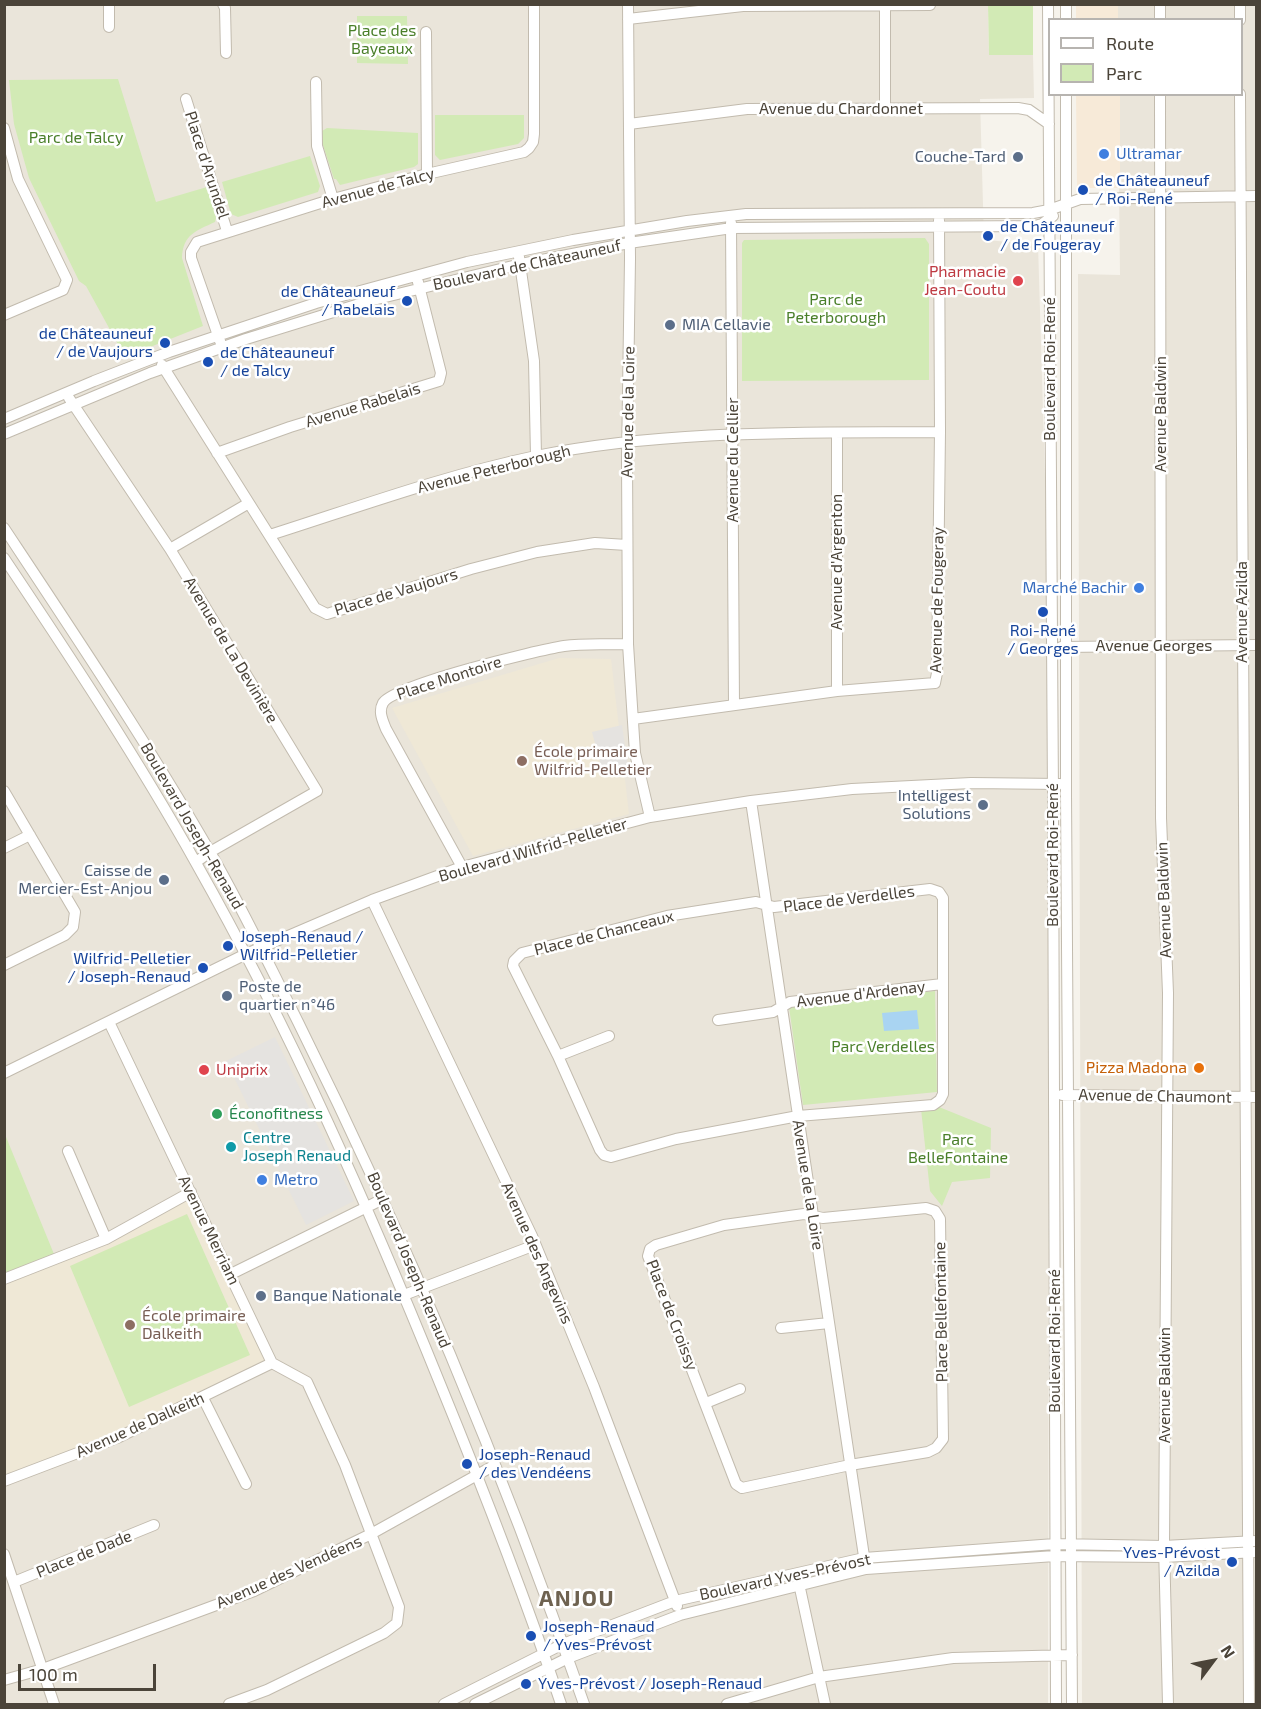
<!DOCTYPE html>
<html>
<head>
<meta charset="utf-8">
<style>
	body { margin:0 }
	#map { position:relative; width:1261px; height:1709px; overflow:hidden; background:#f6f3ec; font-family:"Exo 2",sans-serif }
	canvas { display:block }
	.frame { position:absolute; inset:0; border:6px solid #4b4439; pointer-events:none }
	.legend { position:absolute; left:1048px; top:18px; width:195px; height:78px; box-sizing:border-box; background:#fff; border:2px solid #b7b4b0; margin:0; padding:8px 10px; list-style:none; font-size:18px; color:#4b4439 }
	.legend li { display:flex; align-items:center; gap:12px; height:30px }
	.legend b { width:30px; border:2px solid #b7b4b0 }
	.north { position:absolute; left:1183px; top:1631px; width:60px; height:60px; -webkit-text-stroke:4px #fff; paint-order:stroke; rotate:58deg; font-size:16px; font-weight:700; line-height:24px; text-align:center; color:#4b4439 }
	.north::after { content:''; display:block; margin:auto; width:21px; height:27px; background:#4b4439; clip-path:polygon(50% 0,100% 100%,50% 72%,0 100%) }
	.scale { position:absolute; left:18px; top:1664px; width:138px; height:27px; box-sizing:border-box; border:3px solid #4b4439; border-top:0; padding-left:8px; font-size:18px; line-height:21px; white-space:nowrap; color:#4b4439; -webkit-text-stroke:4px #fff; paint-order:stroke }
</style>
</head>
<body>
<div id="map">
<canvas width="1261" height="1709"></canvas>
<div class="frame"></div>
<ul class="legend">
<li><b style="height:8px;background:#fff"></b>Route</li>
<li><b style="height:16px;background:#d2eab5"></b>Parc</li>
</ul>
<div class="north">N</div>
<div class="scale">100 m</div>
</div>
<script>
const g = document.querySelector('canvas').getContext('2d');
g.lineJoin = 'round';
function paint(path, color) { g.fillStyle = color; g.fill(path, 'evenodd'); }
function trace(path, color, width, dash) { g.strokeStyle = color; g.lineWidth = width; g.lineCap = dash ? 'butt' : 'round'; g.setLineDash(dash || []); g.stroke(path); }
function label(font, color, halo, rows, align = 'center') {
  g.font = font + ' "Exo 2",sans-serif'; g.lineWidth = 5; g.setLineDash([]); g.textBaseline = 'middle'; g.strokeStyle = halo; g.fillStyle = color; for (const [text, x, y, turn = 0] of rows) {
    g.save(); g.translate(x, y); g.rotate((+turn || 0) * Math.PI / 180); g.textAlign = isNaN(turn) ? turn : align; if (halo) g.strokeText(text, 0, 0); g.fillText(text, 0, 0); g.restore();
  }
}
paint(new Path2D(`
	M5,5h983l1,50h44l1,43 -54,1 4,141 54,4 12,401 -2,1059h-1043l-1,-1685h2z
	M1118,5h138v1699h-174l-4,-1430 42,1 -2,-180 124,-1v-74l-124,-1z`), '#eae5da');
paint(new Path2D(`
	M1076,5h42v14h-42z
	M1076,95h44v93h-32l-1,-3h-5l-1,3 -4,-2z`), '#f7ead8');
paint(new Path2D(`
	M559,658l52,1 18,155 -156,42 -81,-148z
	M191,1192l81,171 -69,35 -198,83v-202l51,-20z`), '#efe8d6');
paint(new Path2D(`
	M988,5h45v50h-44z
	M357,16h50l1,48 -51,-1z
	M118,79l38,123 51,-15 9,31 -1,4c-19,9 -32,12 -33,36l21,68 -78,31 -39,-71 -7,-5 -50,-103 -15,-54 -5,-44z
	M435,115h89v23l-6,6 -78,16 -5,-5z
	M327,128l91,5v31l-4,3 -74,18 -4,-6h-2l-12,-37v-11z
	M310,156l10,30 -2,6 -80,25 -7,-3 -9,-32z
	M925,238l4,6v136l-187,1v-138l2,-3z
	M935,991l2,101 -134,13 -14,-98z
	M939,1107l52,21 -1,50 -38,4 -10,24 -12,-15 -9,-82z
	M4,1132l52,127 -52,20z
	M187,1214l63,141 -121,52 -59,-141z`), '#d2eab5');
paint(new Path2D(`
	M622,725l6,42 -25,7 -11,-42z
	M275,1037l79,164 -48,24 -80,-164z`), '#e5e3e0');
paint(new Path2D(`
	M917,1010l2,19 -35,2 -2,-18z`), '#a9d4f2');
const minor = new Path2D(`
	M109,4v23
	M223,4l2,4 1,45
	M628,4l2,255 -3,200 1,185 7,109 15,64
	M885,4v104
	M1048,4l5,790 3,910
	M1066,4v16
	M1240,4v16
	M628,19l115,-13 187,-1
	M1160,20v-16
	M426,32l1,142
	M316,82l1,64 16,53
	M1066,94v700l6,910
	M1160,94l1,724 7,175 -4,553 4,158
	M1240,94l9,1610
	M186,99l41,132
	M629,124l118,-15 271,-1 11,2 20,14
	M4,128l14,51 49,101 -4,10 -59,25
	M731,223l3,482
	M519,257l15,104 2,95
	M220,341l-29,-83v-6l6,-10 136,-43 94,-25 97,-22 5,-4 4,-6 1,-8v-130
	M162,365l153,243 12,6 144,-45 66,-17 58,-9 32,2
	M69,398l101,151 147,242 -107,61 -14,10
	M4,419l90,-38 75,-29 147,-49 151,-41 106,-22 114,-19 59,-7 287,-1 16,-3 31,-11 176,-3
	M837,433v258
	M4,434l146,-61 96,-34 123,-38 152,-37 108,-21 103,-15 303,-2 7,-2 11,-8
	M217,453l73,-26 149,-46 2,-8 -23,-91
	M4,528c71,107 142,213 206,324 32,55 59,113 88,170 110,221 205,449 286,682
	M270,535c88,-28 176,-60 266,-79 133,-27 270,-23 404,-24
	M170,549l79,-46
	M4,558c67,100 133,200 192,305 95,168 173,345 245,523 43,105 84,211 120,318
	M1061,647l195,-2
	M633,719l204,-28 98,-8 2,-10 3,-241 -1,-212
	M4,791l71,121 -2,15 -8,8 -61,30
	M751,801l114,762
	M4,848l26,-13
	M462,867l-76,-138c-3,-8 -8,-17 -3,-26 10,-18 155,-53 181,-57 21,-3 44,-1 64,-2
	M930,889l9,3 4,6v196l-3,6 -7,5 -135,11 -122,23 -65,18 -7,-2 -4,-5 -42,-94 -45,-90 1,-5 8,-8 145,-37 89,-14 18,5z
	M372,900l160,336 62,151 83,219
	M718,1020l55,-8 17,-10 152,-18
	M109,1022l163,341 35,19 38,83 54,142 -2,16 -13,10 -117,57 -38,14
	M558,1056l51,-20
	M4,1073l242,-119 126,-54 90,-33 188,-50 101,-16 101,-12 119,-6 89,1
	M1062,1095l194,2
	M68,1151l38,88
	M926,1208l9,3 5,8 3,220 -7,9 -8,4 -78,13 -108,23 -6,-4 -88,-228 2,-7 6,-4 68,-20 80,-11 19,4z
	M231,1274l152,-75
	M4,1279l102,-40 85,-47
	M404,1295l131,-50
	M781,1328l48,-5
	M203,1398l43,86
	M706,1403l34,-14
	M4,1481l113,-43 155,-75
	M4,1554l50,150
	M798,1579l27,125
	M14,1582l140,-57
	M4,1680l39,-11 211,-78 117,-57 124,-69
	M444,1704l119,-60 112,-43 189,-43 191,-14 109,2 92,-5
	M475,1704l93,-46 112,-43 186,-46 189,-13 109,1 92,-5
	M727,1704l92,-27 134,-19 119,-3`);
trace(minor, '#c2bbae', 12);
trace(minor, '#fff', 10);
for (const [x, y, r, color] of [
	[1104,154,6,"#3f7fe0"],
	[1018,157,6,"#5c6f8a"],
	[1083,190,6,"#1a4fb4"],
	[988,236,6,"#1a4fb4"],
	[1018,281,6,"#e0444e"],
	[407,301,6,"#1a4fb4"],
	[670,325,6,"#5c6f8a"],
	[165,343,6,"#1a4fb4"],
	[208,362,6,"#1a4fb4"],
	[1139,588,6,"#3f7fe0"],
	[1043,612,6,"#1a4fb4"],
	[522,761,6,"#8d6e63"],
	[983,805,6,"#5c6f8a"],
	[164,880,6,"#5c6f8a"],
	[228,946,6,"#1a4fb4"],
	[203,968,6,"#1a4fb4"],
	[227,996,6,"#5c6f8a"],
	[1199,1068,6,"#e8710a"],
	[204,1070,6,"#e0444e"],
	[217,1114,6,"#2e9e5b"],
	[231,1147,6,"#0f9aa8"],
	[262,1180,6,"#3f7fe0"],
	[261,1296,6,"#5c6f8a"],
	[130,1325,6,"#8d6e63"],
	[467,1464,6,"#1a4fb4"],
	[1232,1562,6,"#1a4fb4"],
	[531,1636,6,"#1a4fb4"],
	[526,1684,6,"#1a4fb4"]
]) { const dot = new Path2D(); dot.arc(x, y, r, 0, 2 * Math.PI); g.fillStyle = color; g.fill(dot); trace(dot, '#fff', 2); }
label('16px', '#4a7f2a', '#fff', [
	["Place des",382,31],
	["Bayeaux",382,49],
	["Parc de Talcy",76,138],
	["Parc de",836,300],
	["Peterborough",836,318],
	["Parc Verdelles",883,1047],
	["Parc",958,1140],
	["BelleFontaine",958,1158]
]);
label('16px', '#4b4439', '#fff', [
	["Avenue du Chardonnet",841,109],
	["Place d'Arundel",207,165,72],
	["Avenue de Talcy",378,188,-15],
	["Boulevard de Châteauneuf",527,265,-12],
	["Boulevard Roi-René",1050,369,-90],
	["Avenue Rabelais",363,405,-17],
	["Avenue de la Loire",628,412,-89],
	["Avenue Baldwin",1161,414,-90],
	["Avenue du Cellier",733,460,-90],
	["Avenue Peterborough",494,469,-14],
	["Avenue d'Argenton",837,562,-90],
	["Place de Vaujours",396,592,-17],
	["Avenue de Fougeray",937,600,-89],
	["Avenue Azilda",1242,612,-90],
	["Avenue Georges",1154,646],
	["Avenue de La Devinière",231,650,59],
	["Place Montoire",449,678,-18],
	["Boulevard Joseph-Renaud",192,826,60],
	["Boulevard Wilfrid-Pelletier",533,850,-16],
	["Boulevard Roi-René",1053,855,-90],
	["Place de Verdelles",849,899,-7],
	["Avenue Baldwin",1164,900,-92],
	["Place de Chanceaux",604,933,-14],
	["Avenue d'Ardenay",861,994,-7],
	["Avenue de Chaumont",1155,1096,1],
	["Avenue de la Loire",808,1185,81],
	["Avenue Merriam",209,1230,64],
	["Avenue des Angevins",537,1253,66],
	["Boulevard Joseph-Renaud",409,1260,67],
	["Place Bellefontaine",941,1312,-91],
	["Place de Croissy",672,1315,69],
	["Boulevard Roi-René",1055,1341,-90],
	["Avenue Baldwin",1165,1385,-90],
	["Avenue de Dalkeith",140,1425,-24],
	["Place de Dade",84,1554,-22],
	["Avenue des Vendéens",289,1572,-24],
	["Boulevard Yves-Prévost",785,1577,-12]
]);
label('16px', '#366cbe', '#fff', [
	["Ultramar",1116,154],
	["Marché Bachir",1127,588,"right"],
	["Metro",274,1180]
], 'left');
label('16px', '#4e5e75', '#fff', [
	["Couche-Tard",1006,157],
	["MIA Cellavie",682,325,"left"],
	["Intelligest",971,796],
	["Solutions",971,814],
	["Caisse de",152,871],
	["Mercier-Est-Anjou",152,889],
	["Poste de",239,987,"left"],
	["quartier n°46",239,1005,"left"],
	["Banque Nationale",273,1296,"left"]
], 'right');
label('16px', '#164399', '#fff', [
	["de Châteauneuf",1095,181],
	["/ Roi-René",1095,199],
	["de Châteauneuf",1000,227],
	["/ de Fougeray",1000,245],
	["de Châteauneuf",395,292,"right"],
	["/ Rabelais",395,310,"right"],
	["de Châteauneuf",153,334,"right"],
	["/ de Vaujours",153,352,"right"],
	["de Châteauneuf",220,353],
	["/ de Talcy",220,371],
	["Roi-René",1043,631,"center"],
	["/ Georges",1043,649,"center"],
	["Joseph-Renaud /",240,937],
	["Wilfrid-Pelletier",240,955],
	["Wilfrid-Pelletier",191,959,"right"],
	["/ Joseph-Renaud",191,977,"right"],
	["Joseph-Renaud",479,1455],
	["/ des Vendéens",479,1473],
	["Yves-Prévost",1220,1553,"right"],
	["/ Azilda",1220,1571,"right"],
	["Joseph-Renaud",543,1627],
	["/ Yves-Prévost",543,1645],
	["Yves-Prévost / Joseph-Renaud",538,1684]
], 'left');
label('16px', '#be3a42', '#fff', [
	["Pharmacie",1006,272],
	["Jean-Coutu",1006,290],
	["Uniprix",216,1070,"left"]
], 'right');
label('16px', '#785e54', '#fff', [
	["École primaire",534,752],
	["Wilfrid-Pelletier",534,770],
	["École primaire",142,1316],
	["Dalkeith",142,1334]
], 'left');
label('16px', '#c56008', '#fff', [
	["Pizza Madona",1187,1068]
], 'right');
label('16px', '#27864d', '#fff', [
	["Éconofitness",229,1114]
], 'left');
label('16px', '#0d838f', '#fff', [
	["Centre",243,1138],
	["Joseph Renaud",243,1156]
], 'left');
g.letterSpacing = '1.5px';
label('bold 22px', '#6e6250', '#fff', [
	["ANJOU",577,1599]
]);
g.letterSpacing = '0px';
</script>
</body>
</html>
